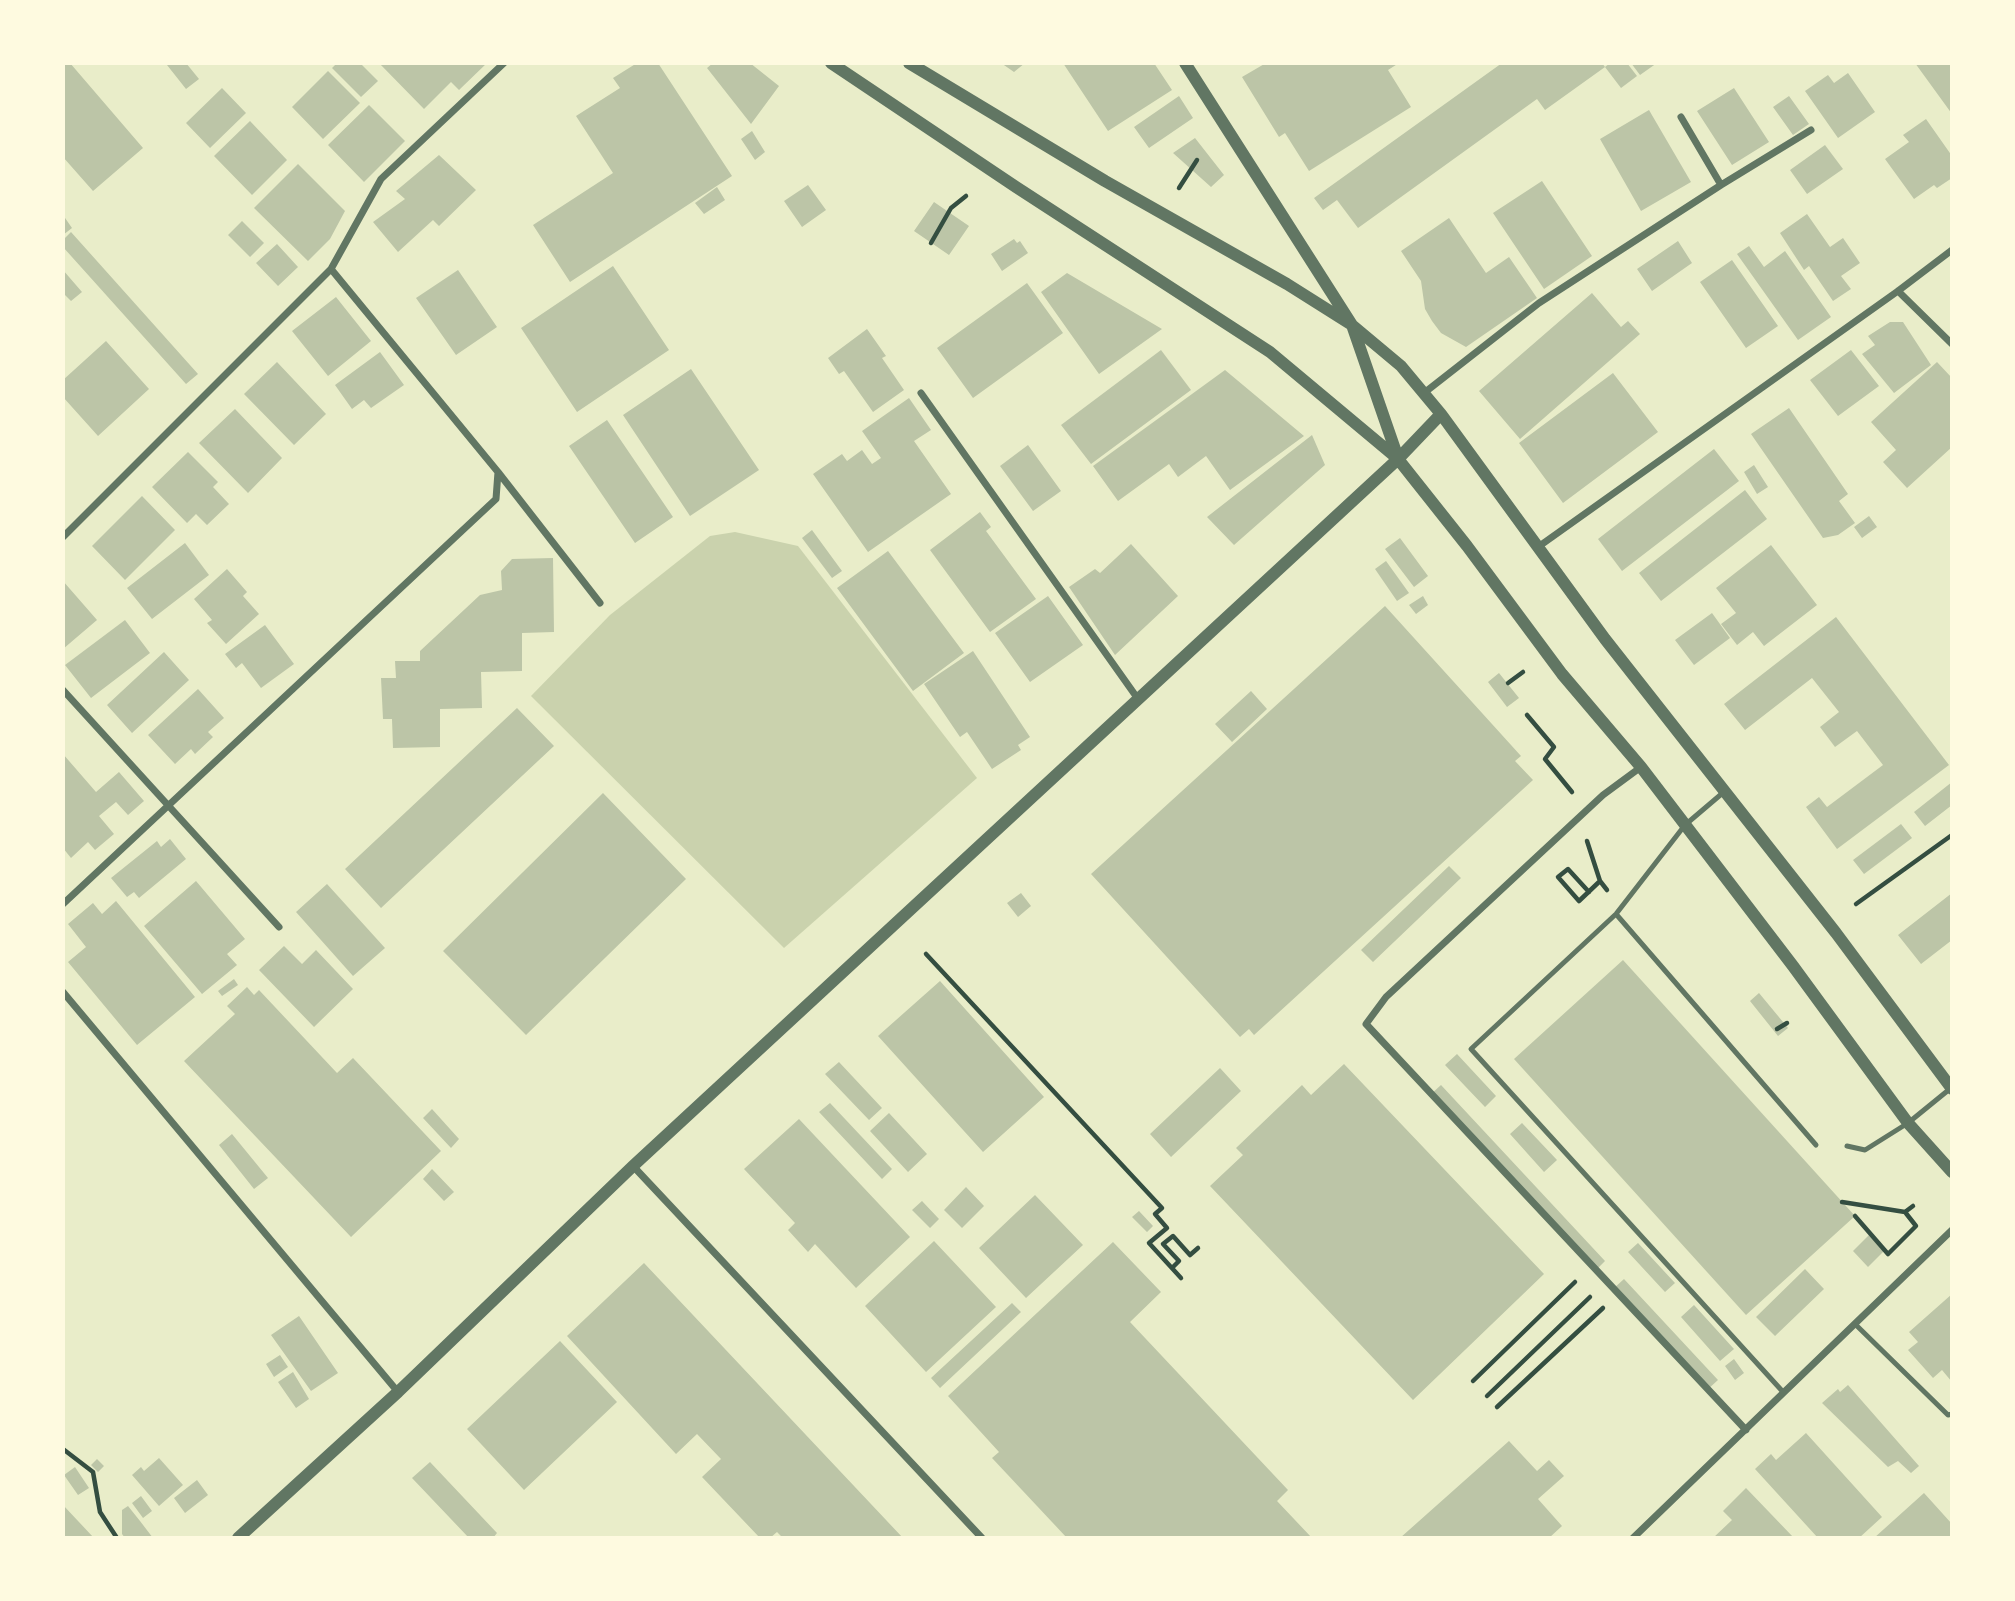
<!DOCTYPE html>
<html>
<head>
<meta charset="utf-8">
<style>
	body { margin:0 }
	#map { position:relative; width:2015px; height:1601px; overflow:hidden; background:#e9edc9; font-family:Karla,sans-serif }
	canvas { display:block }
	.frame { position:absolute; inset:0; border:65px solid #fefae0; pointer-events:none }
</style>
</head>
<body>
<div id="map">
<canvas width="2015" height="1601"></canvas>
<div class="frame"></div>
</div>
<script>
const g = document.querySelector('canvas').getContext('2d');
g.lineJoin = 'round';
function paint(path, color) { g.fillStyle = color; g.fill(path, 'evenodd'); }
function trace(path, color, width, dash) { g.strokeStyle = color; g.lineWidth = width; g.lineCap = dash ? 'butt' : 'round'; g.setLineDash(dash || []); g.stroke(path); }
paint(new Path2D(`
	M735,532l63,14 179,232 -193,170 -253,-252 79,-81 100,-79z`), '#cad2ad');
paint(new Path2D(`
	M63,63h7l73,85 -50,43 -30,-34z
	M170,63h16l13,16 -13,10 -19,-24z
	M337,63h23l18,18 -17,16 -29,-29z
	M379,63h108l-28,27 -8,-8 -27,27z
	M637,63h21l74,113 -162,106 -37,-57 80,-52 -37,-57 44,-28 -7,-10z
	M713,63h37l29,23 -28,38 -44,-56z
	M1001,63h24l-11,9z
	M1063,63h91l18,27 -64,41z
	M1266,63h133l-11,7 23,37 -102,64 -24,-38 -6,4 -37,-60z
	M1502,63h100l3,4 -60,43 -8,-11 -179,129 -21,-28 -14,10 -9,-12z
	M1610,63h17l10,13 -16,12 -16,-21z
	M1631,63h26l-17,12z
	M1915,63h37v51z
	M328,71l32,32 -37,36 -31,-32z
	M1848,73l27,39 -37,26 -33,-47 23,-16 6,8z
	M222,88l24,25 -36,35 -24,-25z
	M1734,88l35,54 -37,23 -35,-54z
	M1179,96l14,22 -44,30 -15,-21z
	M1789,96l20,28 -16,11 -20,-28z
	M369,105l36,36 -41,41 -36,-37z
	M1649,110l42,72 -50,29 -41,-72z
	M1926,119l26,37v22l-15,10 -3,-3 -20,14 -29,-40 24,-17 -6,-7z
	M250,121l37,39 -35,35 -38,-39z
	M752,131l13,21 -10,8 -14,-21z
	M1195,138l29,37 -13,12 -38,-34z
	M1825,145l18,24 -36,25 -17,-24z
	M439,155l37,35 -37,36 -6,-6 -35,32 -25,-30 32,-23 -9,-8z
	M298,164l47,47 -15,28 -22,22 -54,-53z
	M1542,181l50,75 -48,33 -51,-76z
	M808,185l18,25 -24,17 -18,-26z
	M717,187l8,13 -21,14 -9,-11z
	M934,202l35,24 -20,29 -35,-24z
	M1807,214l23,33 13,-9 17,25 -19,13 10,13 -18,12 -24,-35 -5,4 -24,-37z
	M63,215l9,13 -9,7z
	M1449,218l37,55 23,-16 28,41 -71,49 -25,-14 -9,-12 -7,-12 -4,-28 -20,-30z
	M242,221l22,22 -14,14 -22,-22z
	M71,232l127,142 -12,10 -123,-137v-7z
	M1014,239l3,4 3,-2 8,12 -26,18 -11,-17z
	M1678,241l14,22 -40,28 -15,-22z
	M277,244l21,23 -20,19 -22,-23z
	M1749,246l15,21 21,-16 46,66 -33,23 -61,-86z
	M1732,260l46,66 -32,22 -46,-66z
	M613,266l56,84 -92,62 -56,-84z
	M63,270l19,22 -11,9 -8,-8z
	M458,270l39,57 -41,28 -40,-57z
	M1067,273l95,56 -63,45 -58,-82z
	M1027,283l36,50 -90,65 -36,-50z
	M1592,293l29,34 7,-6 12,13 -120,105 -41,-48z
	M336,297l35,44 -43,35 -36,-45z
	M1890,322h13l28,43 -37,28 -32,-39 13,-9 -7,-9z
	M867,329l19,27 -4,2 22,32 -31,22 -29,-41 -5,3 -11,-16z
	M106,341l43,48 -51,47 -35,-39v-17z
	M1161,350l30,40 -100,74 -30,-39z
	M1851,350l28,36 -41,30 -28,-36z
	M380,352l24,33 -33,23 -7,-8 -12,9 -17,-24z
	M277,362l49,52 -32,31 -50,-51z
	M1937,362l15,16v69l-45,41 -24,-26 13,-12 -25,-28z
	M691,369l68,101 -69,46 -67,-101z
	M1225,370l79,66 -74,54 -24,-34 -28,21 -9,-13 -51,37 -25,-35z
	M1613,373l45,59 -95,71 -44,-60z
	M909,398l22,32 -17,11 37,53 -83,58 -55,-78 29,-20 5,7 15,-11 10,14 9,-6 -19,-27z
	M1789,408l59,86 -9,7 16,22 -17,12 -15,3 -72,-104z
	M235,409l47,49 -34,35 -49,-50z
	M607,420l66,97 -38,26 -66,-97z
	M1312,435l13,30 -91,80 -27,-28z
	M1028,445l33,46 -28,20 -33,-45z
	M1714,449l25,32 -117,90 -24,-32z
	M188,452l30,30 -5,5 16,17 -22,21 -11,-11 -9,9 -35,-36z
	M1754,465l14,22 -11,7 -13,-22z
	M1745,490l22,29 -106,82 -22,-28z
	M142,496l33,34 -50,50 -33,-34z
	M980,512l11,15 -5,4 50,68 -46,33 -60,-82z
	M1869,516l8,11 -15,11 -8,-11z
	M812,530l30,41 -10,7 -30,-40z
	M1400,538l28,38 -14,11 -29,-38z
	M185,543l24,32 -57,44 -25,-31z
	M1131,544l47,52 -63,59 -46,-68 26,-18 5,4z
	M1771,545l46,60 -53,41 -11,-14 -16,13 -16,-21 15,-11 -20,-25z
	M888,551l76,102 -51,38 -76,-103z
	M553,558l1,74 -32,1v38l-41,1 1,36 -42,1v38l-47,1 -1,-29h-9l-2,-41h15l-1,-17h25v-10l60,-56 22,-5 -1,-19 11,-12z
	M1386,561l23,32 -12,8 -22,-32z
	M227,569l20,23 -4,4 16,18 -33,30 -19,-21 5,-3 -18,-21z
	M63,581l34,39 -34,29z
	M1048,596l35,49 -53,37 -35,-49z
	M1423,596l5,9 -12,9 -7,-9z
	M1385,606l136,150 -6,5 18,19 -279,255 -5,-6 -9,8 -149,-163z
	M1712,613l18,25 -36,27 -19,-25z
	M1836,617l113,148 -112,84 -31,-42 13,-10 8,10 56,-42 -26,-34 -22,16 -15,-20 19,-15 -27,-34 -67,52 -21,-26z
	M125,620l25,33 -59,45 -26,-33z
	M265,625l29,39 -33,24 -19,-25 -6,5 -11,-14z
	M973,651l57,86 -12,8 3,5 -29,19 -25,-37 -7,5 -36,-53z
	M164,652l25,28 -57,53 -25,-28z
	M1499,673l20,25 -12,9 -19,-25z
	M198,689l26,29 -16,14 5,5 -18,17 -4,-5 -16,15 -27,-29z
	M1251,691l16,18 -35,33 -17,-18z
	M517,708l37,38 -173,162 -36,-39z
	M63,754l33,38 23,-20 25,29 -16,14 -12,-13 -17,14 15,18 -19,16 -7,-8 -17,16 -8,-10z
	M1952,782v23l-27,21 -11,-14z
	M603,793l83,86 -160,156 -83,-84z
	M1901,824l11,14 -48,36 -11,-14z
	M170,839l16,20 -47,39 -5,-6 -7,5 -16,-19 46,-37 4,6z
	M1449,866l12,12 -88,84 -12,-12z
	M196,881l49,58 -18,15 10,11 -35,29 -58,-68z
	M327,884l58,64 -32,28 -57,-64z
	M1021,893l10,13 -13,11 -11,-14z
	M1952,893v47l-31,24 -23,-29z
	M116,901l79,96 -58,48 -69,-83 18,-15 -18,-23 25,-21 9,11z
	M284,946l18,18 14,-14 37,39 -39,38 -55,-57z
	M1623,960l232,256 -109,99 -232,-256z
	M234,979l4,6 -16,11 -4,-5z
	M940,981l104,116 -61,55 -105,-116z
	M247,987l7,8 5,-5 78,83 16,-15 88,93 -90,86 -167,-176 51,-47 -8,-8z
	M1759,993l29,35 -10,8 -28,-35z
	M1457,1054l39,42 -11,11 -40,-42z
	M839,1062l43,46 -13,12 -44,-46z
	M1344,1064l200,210 -131,126 -203,-214 33,-31 -7,-7 66,-63 9,10z
	M1220,1068l21,23 -70,66 -21,-23z
	M1441,1085l164,176 -10,10 -165,-176z
	M830,1103l62,66 -10,10 -63,-67z
	M432,1109l27,30 -8,9 -28,-30z
	M889,1113l38,41 -19,18 -38,-41z
	M799,1119l111,118 -54,51 -41,-44 -7,8 -20,-22 7,-7 -51,-54z
	M1522,1123l35,37 -13,12 -34,-38z
	M232,1134l36,44 -14,11 -35,-44z
	M432,1169l22,23 -10,9 -21,-22z
	M966,1187l18,19 -22,22 -18,-18z
	M1035,1195l48,50 -57,53 -47,-50z
	M922,1201l17,18 -9,9 -18,-18z
	M1139,1211l14,15 -6,6 -15,-15z
	M1869,1235l15,16 -16,16 -15,-16z
	M934,1241l62,66 -70,65 -61,-66z
	M1113,1242l48,50 -31,30 158,168 -11,11 35,37h-245l-75,-80 7,-6 -51,-56z
	M1638,1243l37,40 -10,9 -37,-40z
	M644,1263l259,275h-120l-6,-6 -7,6h-10l-58,-61 19,-18 -24,-25 -21,20 -109,-118z
	M1805,1269l19,20 -49,47 -19,-19z
	M1624,1279l94,101 -11,10 -94,-101z
	M1952,1294v88l-10,-12 -9,8 -25,-28 10,-8 -9,-10z
	M1012,1303l9,9 -81,76 -9,-10z
	M1694,1305l40,44 -14,12 -39,-44z
	M299,1316l39,57 -27,18 -40,-56z
	M560,1341l57,61 -93,88 -57,-61z
	M280,1355l8,12 -14,10 -8,-13z
	M1734,1359l10,14 -9,7 -10,-14z
	M293,1372l16,27 -13,9 -18,-26z
	M1848,1385l71,81 -8,7 -13,-12 -10,6 -66,-64 16,-14 2,3z
	M1806,1433l76,84 -23,21h-41l-63,-69 16,-15 5,6z
	M1509,1441l28,30 12,-11 15,16 -26,23 24,27 -13,12h-149z
	M159,1458l24,27 -24,21 -27,-31 9,-8 3,4z
	M97,1459l7,7 -6,6 -7,-7z
	M430,1462l67,71 -4,5h-24l-57,-60z
	M75,1467l14,21 -11,7 -14,-20z
	M197,1480l11,15 -23,18 -11,-15z
	M1746,1488l48,50h-81l19,-18 -9,-9z
	M1924,1493l28,31v14h-78z
	M141,1496l11,15 -9,7 -11,-15z
	M63,1505l31,33h-31z
	M128,1506l12,15 13,17h-28l-3,-4v-24z`), '#bcc5a7');
trace(new Path2D(`
	M1179,188l18,-28
	M931,243l20,-35 15,-12
	M1508,683l15,-11
	M1527,715l27,32 -9,12 27,33
	M1587,841l13,40 7,9
	M1589,892l-21,-23 -10,8 21,24 21,-20
	M1856,904l96,-69
	M926,954l236,254 -7,6 12,14 -18,15 32,35
	M1777,1029l10,-6
	M1842,1202l63,10 8,-6
	M1855,1216l33,38 28,-28 -11,-14
	M1172,1268l7,-7 -16,-17 10,-8 17,19 8,-7
	M1473,1381l102,-99
	M1487,1396l103,-99
	M1497,1407l106,-99
	M63,1449l30,23 7,40 17,26`), '#344e41', 4.5);
trace(new Path2D(`
	M1725,791l-40,34 -69,89 -145,135 313,344
	M1616,914l200,231
	M1847,1146l18,4 43,-27 43,-35
	M1855,1324l93,91 4,-1`), '#617663', 5);
trace(new Path2D(`
	M1681,117l40,68
	M1898,291l54,53
	M921,393l217,306
	M1424,393l115,-90 182,-118 90,-55
	M498,472l102,131
	M63,537l268,-268 50,-90 123,-116
	M1538,547l360,-256 54,-41
	M63,690l216,237
	M1641,767l-38,28 -217,202 -20,27 380,406
	M63,904l433,-405 2,-27 -167,-203
	M63,992l335,400
	M633,1166l349,372
	M1633,1538l319,-308`), '#617663', 7);
trace(new Path2D(`
	M831,63l185,124 254,165 128,107 69,87 95,128 79,93 152,199 115,157 44,49
	M909,63l196,118 182,103 65,41 49,41 40,48 164,225 231,294 116,156
	M1185,63l167,262 46,133
	M238,1538l160,-146 235,-226 765,-707 43,-45`), '#617663', 12);
</script>
</body>
</html>
